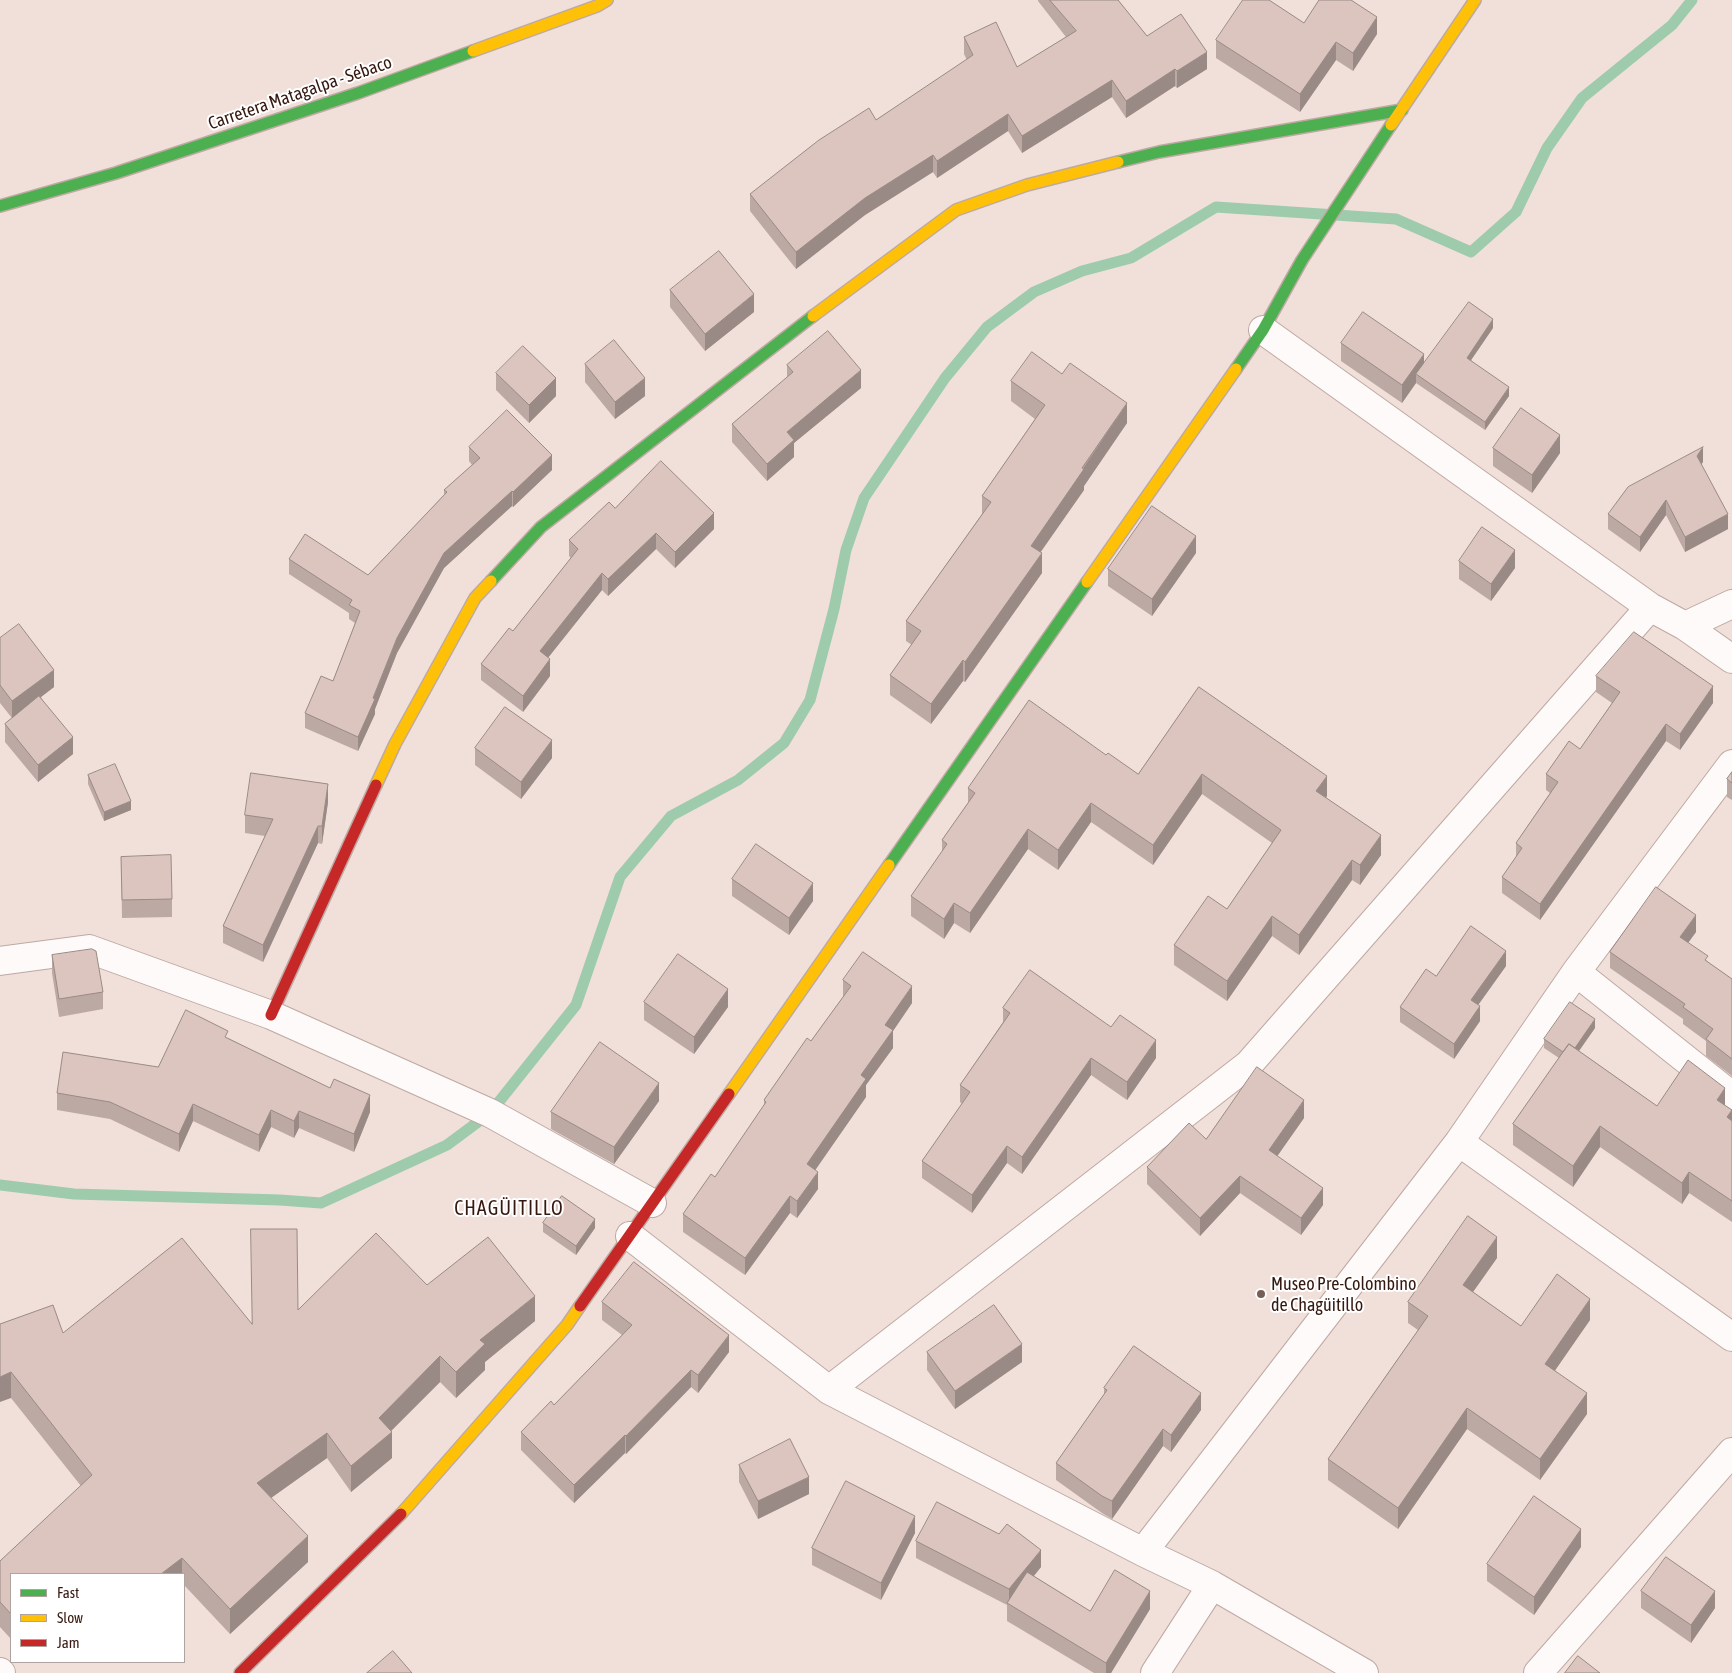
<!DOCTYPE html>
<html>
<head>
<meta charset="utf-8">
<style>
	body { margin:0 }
	#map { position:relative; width:1732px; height:1673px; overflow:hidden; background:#f1dfda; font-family:"Asap Condensed",sans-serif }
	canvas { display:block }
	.legend { position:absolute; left:10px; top:1573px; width:175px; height:90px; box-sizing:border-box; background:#fff; border:1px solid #aea39f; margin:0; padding:6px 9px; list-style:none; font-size:15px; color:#35180f }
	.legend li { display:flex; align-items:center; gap:10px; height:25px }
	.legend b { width:25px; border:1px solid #aea39f }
</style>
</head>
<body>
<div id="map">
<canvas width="1732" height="1673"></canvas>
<ul class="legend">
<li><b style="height:6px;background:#4caf50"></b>Fast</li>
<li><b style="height:6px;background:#ffc107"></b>Slow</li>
<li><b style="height:6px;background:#c62828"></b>Jam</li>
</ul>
</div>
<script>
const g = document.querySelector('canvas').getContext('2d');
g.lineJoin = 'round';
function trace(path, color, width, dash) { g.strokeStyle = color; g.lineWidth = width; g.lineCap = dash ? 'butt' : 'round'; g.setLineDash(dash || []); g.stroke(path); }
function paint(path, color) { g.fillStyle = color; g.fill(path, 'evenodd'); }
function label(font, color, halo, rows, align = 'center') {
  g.font = font + ' "Asap Condensed",sans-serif'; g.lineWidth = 4; g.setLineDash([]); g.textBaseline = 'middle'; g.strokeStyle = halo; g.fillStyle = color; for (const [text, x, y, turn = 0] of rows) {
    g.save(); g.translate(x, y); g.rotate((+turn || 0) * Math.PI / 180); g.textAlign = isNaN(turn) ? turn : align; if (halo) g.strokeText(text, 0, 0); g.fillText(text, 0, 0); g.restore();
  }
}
trace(new Path2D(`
	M0,1185l74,9 206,6 41,3 126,-58 43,-32 86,-108 44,-128 51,-61 67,-36 46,-37 26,-43 24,-91 12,-59 18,-52 81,-120 42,-51 47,-35 48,-21 49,-13 85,-51 180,12 75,33 45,-40 31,-64 35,-50 90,-73 20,-25`), '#9ecbac', 11);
const street = new Path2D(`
	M1263,330l387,277 35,19 47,33
	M1685,626l47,-22
	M0,961l89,-12 182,66 219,98 162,90
	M1576,972l156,124
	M1459,1142l273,195
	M630,1236l199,154 314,162 69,33 152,88
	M829,1390l420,-326 401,-457
	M1143,1552l316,-410 117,-170 156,-208
	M0,1672l1,1
	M1155,1673l57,-88
	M1538,1673l194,-221`);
const fast = new Path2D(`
	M1118,162l41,-10 243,-42
	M0,206l116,-33 242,-80 115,-42
	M1236,369l27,-39 39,-70 89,-135
	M491,581l50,-54 272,-211
	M889,865l198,-283`);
const slow = new Path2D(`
	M473,51l124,-45 10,-6
	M1391,125l84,-125
	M813,316l143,-106 71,-25 91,-23
	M1087,582l149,-213
	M376,785l19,-41 80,-146 16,-17
	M729,1094l160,-229
	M401,1514l166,-189 13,-19`);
const jam = new Path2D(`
	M271,1015l105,-230
	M580,1306l149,-212
	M240,1673l161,-159`);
trace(street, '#bea9a2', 30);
trace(fast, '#bea9a2', 14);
trace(slow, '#bea9a2', 14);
trace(jam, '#bea9a2', 14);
trace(street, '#fdfaf9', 28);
trace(fast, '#4caf50', 11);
trace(slow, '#ffc107', 11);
trace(jam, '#c62828', 11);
paint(new Path2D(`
	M1038,0h80l29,36 60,33 -30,19 -2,-2 -49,32 -14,-21 -90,56 -14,-22 -71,47 -4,-6 -68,43 -69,54 -46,-58v-17l126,-74 91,-60 -3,-6v-17l53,30 49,-30 -28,-36z
	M1304,23l73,11 -24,37 -17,-11 -36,52 -84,-54v-18z
	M670,290l84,22 -49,39 -35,-44z
	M1493,328l-22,32 38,36 -24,34 -69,-47 -14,20 -61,-42v-18l83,20z
	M585,364l60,32 -30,23 -30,-37z
	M787,365l74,23 -67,55v14l-27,24 -35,-39v-18l55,-46z
	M496,373l60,23 -27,27 -33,-33z
	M1011,381l116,42 -43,63v4l-44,62 2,21 -77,109 -2,-1 -32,43 -41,-29v-20l22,-30 -6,-4v-20l76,-107v-18l53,-77 -24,-18z
	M469,447l83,23 -39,37 -1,-1 -68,62 -47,85 -22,56v5l-17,37 -53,-23v-15l28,-32 22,-58 -6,-4v-6l-60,-39v-15l79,16 76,-80v-5l28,-25 -3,-4z
	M1493,448l67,5 -28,40 -39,-27z
	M1703,462l-2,2 27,65 -43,23 -19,-37 -26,37 -32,-23v-15z
	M615,508l99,21 -39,39 -19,-19 -48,47 -6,-6 -54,67 2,19 -27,36 -42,-32v-16l32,-33 58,-73 -2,-2v-16z
	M1196,553l-44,63 -44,-30v-17z
	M1459,561l56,7 -24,33 -32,-22z
	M0,638l54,49 -13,10 32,57 -35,28 -33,-40v-18l7,-6 -12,-15z
	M1596,676l117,27 -33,47 -14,-9 -126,179 -38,-27v-16l14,-20v-14l34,-50 -4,-3v-16l34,-25 32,-46 -16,-11z
	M1199,687l128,109 -1,1 55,58 -21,30 -8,-5 -53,75 -27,-19 -45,65 -53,-36v-20l53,-36 45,-66 -70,-49 -49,71 -62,-43 -33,48 -30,-21 -58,84 -16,-10 -10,16 -33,-23v-20l31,-44v-12l26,-37v-15l138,-33 32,19z
	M475,748l77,10 -31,41 -46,-34z
	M1732,772v28l-5,-3v-18z
	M88,775l43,35 -27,11 -16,-37z
	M328,802l-6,42 -4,-1 -55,119 -40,-19v-17l42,-90 -20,-3v-18z
	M121,857l51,42v18l-50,1z
	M732,879l81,22 -24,34 -57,-39z
	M1696,932l-8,11 20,19 24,17v97l-26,-20v-15l-23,-17v-5l-73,-51v-16z
	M52,955l51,37v17l-44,8 -7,-44z
	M1506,966l-28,39 2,16 -26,38 -54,-37v-15z
	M843,980l69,23 -19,28v17l-27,37v12l-51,73 3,19 -21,29 -7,-5 -45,62 -62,-43v-18l32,-37 49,-71v-6l47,-59 32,-44z
	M644,1002l84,5 -34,47 -50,-34z
	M1003,1008l153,50 -29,42 -36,-25 -69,99 -15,-11 -35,50 -50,-35v-17l40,-57 -2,-2v-17l43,-63z
	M1595,1028l-16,23 78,55 68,-1 7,5v112l-43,-29 -7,11 -82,-57 -27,40 -60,-42v-21l46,-66 -15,-10v-9z
	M228,1038l142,74 -16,40 -55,-24 -5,10 -23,-11 -12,25 -66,-31 -14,31 -69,-33 -53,-9v-17l101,-26z
	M659,1101l-45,63 -63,-35v-17z
	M1304,1118l-27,38 46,49 -22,30 -61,-42 -40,43 -53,-52v-17l59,-28z
	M543,1223l52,5 -19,27 -33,-23z
	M1497,1258l-24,34 48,34 69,-6 -35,50 32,44 -47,66 -73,-51 -69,100 -70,-49v-21l90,-129 -10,-7v-21z
	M427,1285l108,36 -50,41v8l-29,28 -16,-16 -49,49 1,27 -41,34 -24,-34 -56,40 37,64 -78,72 -46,-49v-11h-173v65l-11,-12v-66l81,-75 -70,-88 -11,-74 63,9 188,-9 47,-14z
	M602,1302l127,50 -31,41 -7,-6 -65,67 -1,-1 -51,50 -53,-53v-18l33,-27 68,-70 -20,-15z
	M927,1352l95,10 -67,47 -28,-39z
	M1104,1388l97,22 -30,42 -8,-6 -51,73 -10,-6 -46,-33v-17l48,-69z
	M739,1465l70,29 -51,25 -19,-37z
	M915,1533l-34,67 -69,-35v-17z
	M916,1541l125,26 -7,9 56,35 60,-2 -39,64h-17l-87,-52v-16l-91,-47z
	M1581,1547l-47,68 -47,-34v-17z
	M1641,1591l74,17 -24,35 -50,-35z`), '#bda9a3');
paint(new Path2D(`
	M1377,17v17l-24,37v-18z
	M1336,42v18l-36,52v-18z
	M1207,52v17l-30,19v-17z
	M1175,69v17l-49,32v-17z
	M1112,80v17l-90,56v-17z
	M1008,114v17l-71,47v-17z
	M933,155v17l-68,43 -69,54v-17l69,-54z
	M754,294v18l-49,39v-17z
	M1493,319v9l-26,38v-8z
	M1424,354v17l-8,3v9l-14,20v-18z
	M861,370v18l-67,55v14l-27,24v-17l20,-32z
	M556,378v18l-27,27v-18z
	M645,378v18l-30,23v-17z
	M1509,387v9l-24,34v-8z
	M1127,403v20l-43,63v4l-53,76v-20z
	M1560,435v18l-28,40v-18z
	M1703,447v15l-6,9v-15z
	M552,455v15l-39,37v-15z
	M512,491v15l-68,62 -47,85 -22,56v5l-17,37v-14l39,-99 47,-85z
	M1666,500v15l-26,37v-15z
	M714,513v16l-39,39v-16z
	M1728,514v15l-43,23v-15z
	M656,533v16l-48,47v-17z
	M1196,536v17l-44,63v-17z
	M1515,550v18l-24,33v-17z
	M1042,553v20l-77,109v-20z
	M602,573v17l-62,78v-17z
	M550,659v17l-27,36v-16z
	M963,660v21l-32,43v-20z
	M54,670v17l-42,32v-18z
	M1713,686v17l-33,47v-16z
	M1666,724v17l-126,179v-16z
	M73,737v17l-35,28v-17z
	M552,740v18l-31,41v-17z
	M1202,774v20l-49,71v-20z
	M1327,776v20l-11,15v-20z
	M328,784v18l-6,42v-18z
	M131,801v9l-27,11v-9z
	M1091,803v19l-33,48v-20z
	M318,826v17l-55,119v-17z
	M1028,829v20l-58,84v-20z
	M1381,835v20l-21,30v-20z
	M1352,860v20l-53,75v-20z
	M813,883v18l-24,34v-17z
	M954,903v20l-10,16v-20z
	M1696,915v17l-16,22v-17z
	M1272,916v20l-45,65v-20z
	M1506,951v15l-35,49v-15z
	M912,986v17l-19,28v17l-27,37v12l-59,85v-18l78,-139z
	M728,989v18l-34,47v-17z
	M1480,1006v15l-26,38v-15z
	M1595,1019v9l-26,37v-9z
	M1156,1040v18l-29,42v-18z
	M1091,1058v17l-69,99v-17z
	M659,1083v18l-45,63v-17z
	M1725,1088v21l-8,-9z
	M370,1095v17l-16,40v-18z
	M1304,1100v18l-35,50v-18z
	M193,1104v17l-14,31v-18z
	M271,1110v17l-12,25v-17z
	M1732,1110v21l-5,-14z
	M299,1111v17l-5,10v-17z
	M1600,1126v21l-27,40v-21z
	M1007,1146v17l-35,50v-18z
	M818,1172v17l-21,29v-17z
	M1689,1172v21l-7,11v-21z
	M1240,1176v17l-40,43v-18z
	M1323,1188v17l-22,30v-17z
	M790,1196v17l-45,62v-17z
	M595,1219v9l-19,27v-9z
	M1497,1237v21l-34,48v-21z
	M535,1296v25l-50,41v8l-29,28v-26l24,-32z
	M1590,1299v21l-45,65v-21z
	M729,1335v17l-31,41v-18z
	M1022,1344v18l-67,47v-18z
	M440,1356v26l-60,60 12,-10v26l-41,34v-26l28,-48z
	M691,1370v17l-65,67v-18z
	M11,1372v26l-11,4v-25z
	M1201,1393v17l-30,42v-17z
	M1587,1393v21l-47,66v-21z
	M1467,1408v21l-69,100v-21z
	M1163,1429v17l-51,73v-18z
	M327,1433v25l-70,50v-25z
	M625,1435v18l-51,50v-18z
	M809,1477v17l-51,25v-18z
	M915,1516v17l-34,67v-17z
	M1581,1529v18l-47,68v-18z
	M308,1536v26l-78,72v-25z
	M1041,1550v17l-31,38 -1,-1v-15z
	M182,1558v16h-21z
	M1150,1591v18l-39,64h-5v-10z
	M1715,1591v17l-24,35v-18z`), '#9a8a85');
const building = new Path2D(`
	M1050,0h68l29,36 34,-22 26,38 -30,19 -2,-2 -49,32 -14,-21 -90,56 -14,-22 -71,47 -4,-6 -68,43 -69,54 -46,-58 69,-54 50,-32 7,12 97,-65 -9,-18 32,-15 21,45 59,-36z
	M1243,0h26l35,23 15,-23h32l26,17 -24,36 -17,-11 -36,52 -84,-54z
	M719,251l35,43 -49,40 -35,-44z
	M1469,302l24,17 -26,39 42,29 -24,35 -69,-48z
	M1363,312l61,42 -22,31 -61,-42z
	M828,331l33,39 -74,62 7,8 -27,24 -35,-40 61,-52 -6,-7z
	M614,340l31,38 -30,24 -30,-38z
	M523,346l33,32 -27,27 -33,-32z
	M1032,352l30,22 8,-11 57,40 -45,65 2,1 -53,77 11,7 -77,109 -2,-2 -32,44 -41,-29 31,-44 -15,-10 85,-119 -9,-6 63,-91 -34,-24z
	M1521,408l39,27 -28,40 -39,-27z
	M507,410l45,45 -39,37 -1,-1 -68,62 -47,85 -24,60 2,1 -17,38 -53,-24 16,-37 12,5 27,-70 -11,-6 3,-5 -63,-41 16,-25 63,41 79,-83 -3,-2 36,-32 -11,-11z
	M1703,447l-6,9 31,58 -43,23 -19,-37 -26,37 -32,-23 20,-27z
	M661,461l53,52 -39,39 -19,-19 -48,46 -6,-6 -62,78 10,8 -27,37 -42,-32 28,-36 4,3 65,-82 -9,-9 40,-38 6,6z
	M1152,506l44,30 -44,63 -44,-30z
	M1482,527l33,23 -24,34 -32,-23z
	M19,624l35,46 -42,31 -12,-16v-47z
	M1634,632l79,54 -33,48 -14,-10 -126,180 -38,-27 20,-29 -6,-5 42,-61 -12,-8 23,-33 11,8 40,-57 -24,-16z
	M1199,687l128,89 -11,15 65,44 -21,30 -8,-5 -53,75 -27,-19 -45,65 -53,-36 34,-49 19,13 54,-79 -79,-56 -49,71 -62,-42 -33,47 -30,-21 -58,84 -16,-10 -10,16 -33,-23 36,-52 -5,-4 33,-47 -7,-5 61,-88 77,55 2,-2 30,21z
	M39,696l34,41 -35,28 -33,-41z
	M505,707l47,33 -31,42 -46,-34z
	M115,764l16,37 -27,11 -16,-37z
	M1732,772v11l-5,-4z
	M251,773l77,11 -6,42h-4l-55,119 -40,-19 50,-107 -28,-4z
	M756,844l57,39 -24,35 -57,-39z
	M171,855l1,44 -50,1 -1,-43z
	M1656,887l40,28 -16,22 28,19 -3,4 27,19v80l-26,-20 7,-10 -30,-22 2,-3 -75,-52z
	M1471,926l35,25 -35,49 9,6 -26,38 -54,-37 26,-38 10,7z
	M92,949l4,2 7,41 -44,7 -7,-44z
	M863,952l49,34 -27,39 8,5 -32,45 5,4 -59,85 11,8 -21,29 -7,-5 -45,62 -62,-44 28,-40 4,3 51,-75 -2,-2 43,-62 4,3 40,-55 -8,-6z
	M678,954l50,35 -34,48 -50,-35z
	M1030,970l81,57 9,-12 36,25 -29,42 -36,-24 -69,99 -15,-11 -35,49 -50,-34 48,-69 -10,-7 50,-72 -7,-5z
	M1570,1002l25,17 -20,29 -6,-4 -6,8 -19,-13z
	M186,1010l42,21 -3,6 105,51 4,-9 36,16 -16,39 -55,-23 -5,10 -23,-11 -12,25 -66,-31 -14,30 -69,-32 -53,-9 6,-41 95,15z
	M600,1042l59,41 -45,64 -63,-35z
	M1569,1044l88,62 31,-46 37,28 -8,12 15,10 -5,7 5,4v80l-43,-29 -7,11 -82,-57 -27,40 -60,-42z
	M1257,1067l47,33 -35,50 54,38 -22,30 -61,-42 -40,42 -53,-51 42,-44 17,16z
	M562,1196l33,23 -19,27 -33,-23z
	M1468,1216l29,21 -34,48 58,41 36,-52 33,25 -45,65 42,29 -47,66 -73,-51 -69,100 -70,-49 100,-143 -20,-14z
	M251,1229h46l1,81 78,-77 51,52 61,-48 47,59 -55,44 5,4 -29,28 -16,-16 -61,62 13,14 -41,34 -24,-33 -70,50 51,53 -78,73 -48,-51 -21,16h-150v40l-11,-12v-41l92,-86 -81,-103 -11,5v-53l53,-19 10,28 119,-95 70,86z
	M634,1262l95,73 -31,40 -7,-5 -65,66 -1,-1 -51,50 -53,-53 30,-31 3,4 78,-80 -30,-23z
	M994,1305l28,39 -67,47 -28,-39z
	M1134,1346l67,47 -30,42 -8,-6 -51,72 -10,-5 -46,-33 51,-73 -3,-2z
	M790,1439l19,38 -51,24 -19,-36z
	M846,1481l69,35 -34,67 -69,-35z
	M1534,1496l47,33 -47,68 -47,-33z
	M937,1502l62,32 8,-10 34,26 -32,39 -93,-48z
	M1666,1557l49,34 -24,34 -50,-34z
	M1115,1570l35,21 -44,72 -99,-60 20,-31 63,39z
	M393,1651l19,22h-45z
	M1578,1656l22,17h-35z`);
paint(building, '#dcc5be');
trace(building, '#9a8a85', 1);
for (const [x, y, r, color] of [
	[1261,1294,5,"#775e56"]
]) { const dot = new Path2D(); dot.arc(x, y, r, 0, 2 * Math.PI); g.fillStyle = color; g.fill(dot); trace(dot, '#fff', 2); }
label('18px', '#35180f', '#fff', [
	["Carretera Matagalpa - Sébaco",300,93,-19]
]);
label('18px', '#35180f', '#fff', [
	["Museo Pre-Colombino",1271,1284],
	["de Chagüitillo",1271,1305]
], 'left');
g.letterSpacing = '1px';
label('20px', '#35180f', '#fff', [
	["CHAGÜITILLO",509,1209]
]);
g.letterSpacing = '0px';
</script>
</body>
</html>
